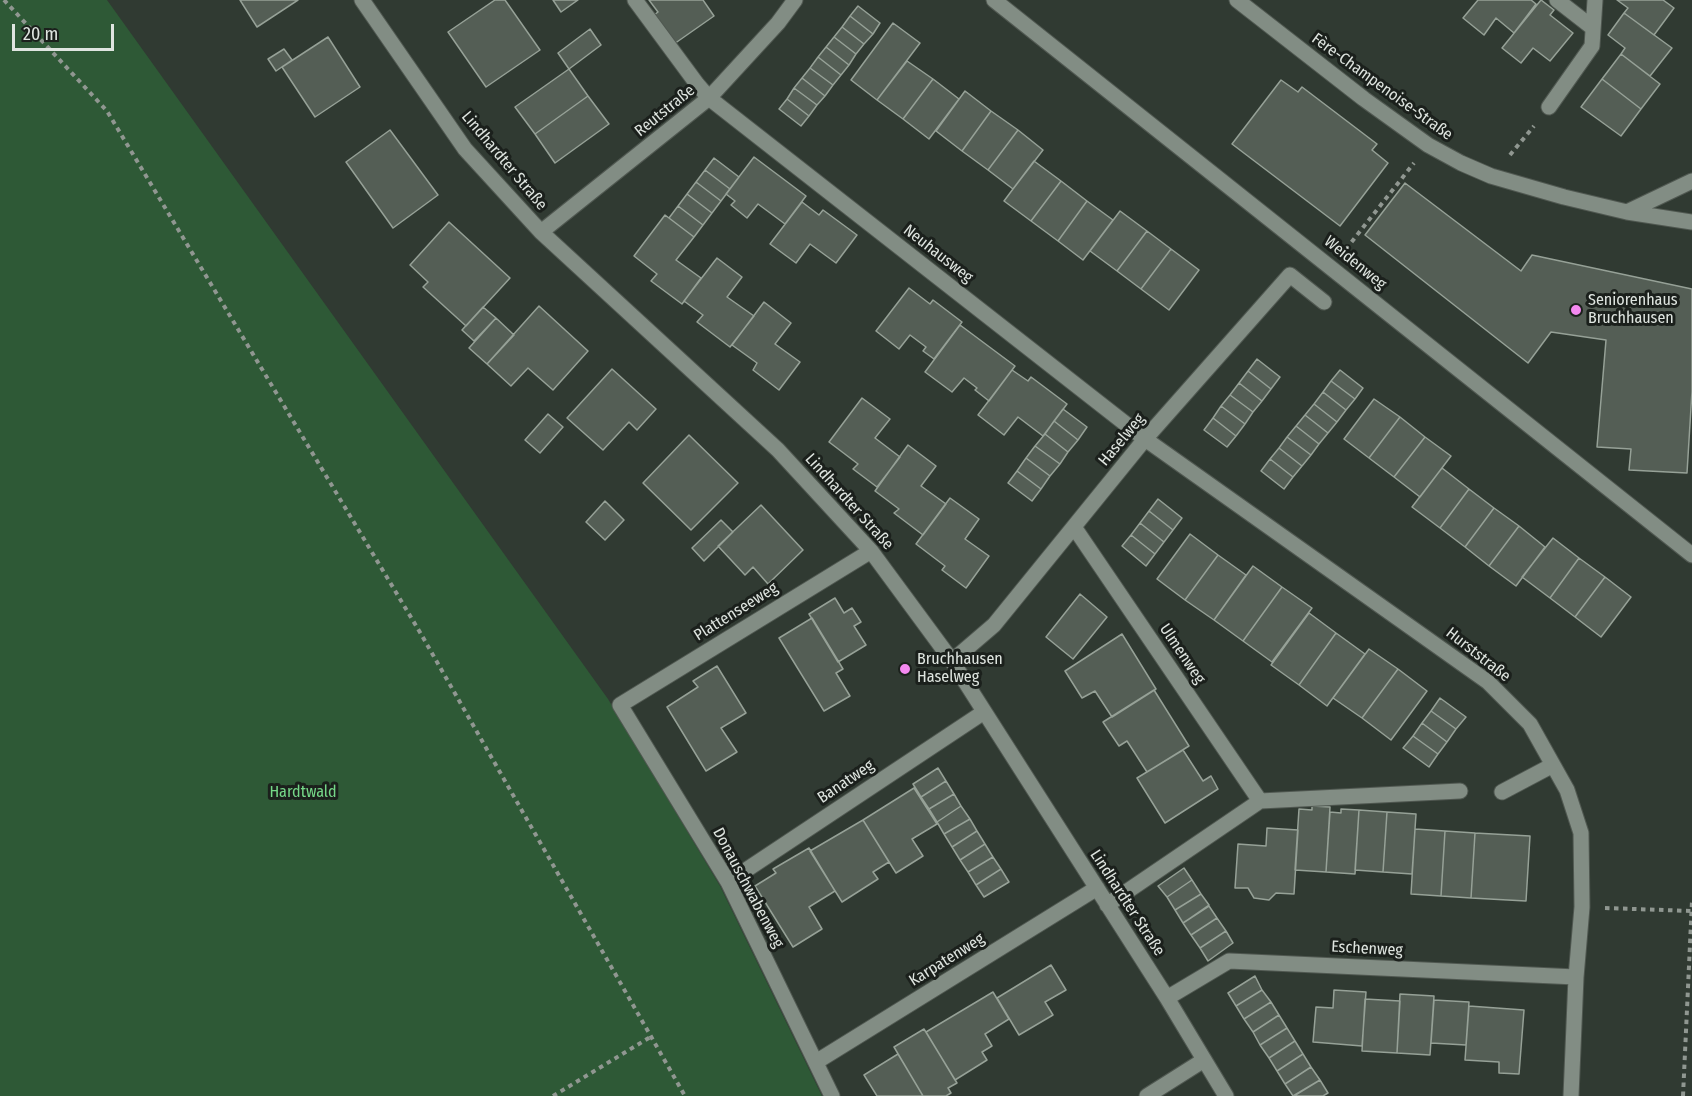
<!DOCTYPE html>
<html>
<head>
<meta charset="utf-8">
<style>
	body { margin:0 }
	#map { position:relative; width:1692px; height:1096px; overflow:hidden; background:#303a32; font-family:"Fira Sans Condensed",sans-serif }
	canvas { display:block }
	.scale { position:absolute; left:12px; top:24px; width:102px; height:27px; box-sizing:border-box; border:3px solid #dfe5e0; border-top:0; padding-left:8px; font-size:18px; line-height:21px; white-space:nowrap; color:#dfe5e0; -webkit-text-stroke:4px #1b201c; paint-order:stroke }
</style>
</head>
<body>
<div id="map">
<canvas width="1692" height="1096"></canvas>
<div class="scale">20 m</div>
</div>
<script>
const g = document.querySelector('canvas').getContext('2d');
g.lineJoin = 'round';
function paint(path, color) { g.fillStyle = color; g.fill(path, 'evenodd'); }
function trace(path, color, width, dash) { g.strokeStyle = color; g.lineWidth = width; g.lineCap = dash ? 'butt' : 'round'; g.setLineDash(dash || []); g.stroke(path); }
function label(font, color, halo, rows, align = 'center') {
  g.font = font + ' "Fira Sans Condensed",sans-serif'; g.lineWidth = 6; g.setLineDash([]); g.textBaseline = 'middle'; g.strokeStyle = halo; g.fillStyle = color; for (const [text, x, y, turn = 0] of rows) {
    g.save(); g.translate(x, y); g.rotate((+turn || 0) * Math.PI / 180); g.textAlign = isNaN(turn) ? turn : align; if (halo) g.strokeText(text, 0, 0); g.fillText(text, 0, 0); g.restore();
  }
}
paint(new Path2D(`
	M0,0h107l501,699 112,187 102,210h-822z`), '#2e5936');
const building = new Path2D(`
	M240,0h58l-41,27z
	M495,0h10l35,50 -54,37 -38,-55z
	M553,0h25l-17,12z
	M649,0h54l11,16 -40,28 -20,-29 4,-3z
	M1478,0h53l5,4 -22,29 -18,-15 -12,17 -21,-17z
	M1541,0l13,10 -4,5 23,18 -23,28 -17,-13 -12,15 -19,-15z
	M1617,0h46l11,8 -20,27 -30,-22 4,-5z
	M858,6l22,17 -7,11 -23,-18z
	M1624,13l48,35 -22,28 -29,-22 4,-6 -17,-13z
	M850,16l23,18 -9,10 -22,-17z
	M893,23l27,20 -43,57 -26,-20z
	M842,27l22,17 -8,10 -22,-17z
	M590,29l11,16 -32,24 -11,-16z
	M328,37l32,50 -45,30 -33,-50z
	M834,37l22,17 -7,11 -23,-18z
	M826,47l23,18 -8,10 -23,-18z
	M284,49l8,11 -16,11 -8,-12z
	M1621,54l39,30 -19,25 -39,-30z
	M818,57l23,18 -8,10 -23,-17z
	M907,61l26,18 -30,40 -26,-19z
	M810,68l23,17 -8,11 -23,-18z
	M569,69l19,27 -53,38 -20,-27z
	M802,78l23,18 -8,9 -23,-17z
	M933,79l26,20 -30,40 -26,-20z
	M1602,79l39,30 -20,27 -40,-29z
	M1281,80l17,12 4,-5 75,57 -5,6 16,13 -48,63 -108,-82z
	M794,88l23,17 -8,11 -22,-17z
	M965,91l26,20 -29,40 -26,-20z
	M588,96l21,28 -54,39 -20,-29z
	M787,99l22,17 -8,10 -22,-17z
	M991,111l27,19 -30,40 -26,-19z
	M390,130l48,65 -45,33 -47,-66z
	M1018,130l25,20 -30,39 -25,-19z
	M754,157l52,39 -21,28 -27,-20 -11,14 -16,-13 4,-4 -9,-7z
	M714,158l25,19 -9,12 -25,-19z
	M1034,161l27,20 -30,40 -27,-20z
	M705,170l25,19 -9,12 -25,-19z
	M1061,181l26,20 -29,40 -27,-20z
	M696,182l25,19 -9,12 -25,-19z
	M1405,183l116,88 11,-16 160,34v102l-5,82 -58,-3 2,-21 -34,-2 9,-107 -55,-8 -23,31 -163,-128z
	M687,194l25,19 -9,12 -25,-19z
	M1087,201l26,19 -30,40 -25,-19z
	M802,202l17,13 4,-5 34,25 -21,28 -26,-19 -14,19 -26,-19z
	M678,206l25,19 -9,12 -25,-19z
	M1120,211l27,20 -30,40 -27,-20z
	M665,215l29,22 -18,23 25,18 -19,26 -31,-23 6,-7 -23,-18z
	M449,222l61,56 -44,48 -43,-39 5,-5 -18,-17z
	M1147,231l24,18 -30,40 -24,-18z
	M1171,249l28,21 -30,40 -28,-21z
	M717,258l25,19 -15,20 27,19 -24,31 -33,-25 6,-7 -19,-14z
	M909,288l21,16 3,-4 29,22 -28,37 -11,-8 3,-4 -16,-12 -11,14 -23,-18z
	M764,302l27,21 -16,21 25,18 -21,28 -26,-20 4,-7 -25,-18z
	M539,306l49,45 -35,39 -25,-22 -17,18 -24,-22z
	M483,307l13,11 -22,23 -12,-11z
	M496,318l18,17 -27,29 -18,-16z
	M960,325l55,41 -26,35 -14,-11 2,-2 -13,-10 -12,14 -27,-20z
	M1257,359l23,18 -9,12 -23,-18z
	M612,369l44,40 -19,21 -8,-8 -26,28 -36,-32z
	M1012,370l16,11 3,-4 36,27 -24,32 -25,-19 -14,18 -26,-20z
	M1340,370l23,18 -8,11 -24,-18z
	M1248,371l23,18 -9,12 -23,-18z
	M1331,381l24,18 -9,11 -23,-18z
	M1239,383l23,18 -9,11 -23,-17z
	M1323,392l23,18 -9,12 -23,-18z
	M1230,395l23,17 -8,12 -24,-18z
	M862,398l28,21 -15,19 25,19 -23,30 -24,-18 5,-5 -29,-22z
	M1374,399l26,18 -31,41 -25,-19z
	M1314,404l23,18 -9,11 -23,-18z
	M1221,406l24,18 -9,12 -23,-18z
	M1063,409l24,18 -9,13 -24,-19z
	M548,414l15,13 -23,26 -15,-13z
	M1305,415l23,18 -9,11 -23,-18z
	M1400,417l25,20 -31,40 -25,-19z
	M1213,418l23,18 -9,11 -23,-17z
	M1054,421l24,19 -10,12 -23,-18z
	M1296,426l23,18 -8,11 -24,-18z
	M1045,434l23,18 -8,12 -25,-18z
	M689,435l49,48 -47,47 -48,-47z
	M1287,437l24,18 -9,11 -23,-18z
	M1425,437l26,19 -31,41 -26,-20z
	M908,445l28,21 -15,20 25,18 -23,31 -29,-22 5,-4 -24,-18z
	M1035,446l25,18 -10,12 -24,-18z
	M1279,448l23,18 -9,11 -23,-18z
	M1026,458l24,18 -9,13 -24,-18z
	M1270,459l23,18 -9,12 -23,-18z
	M1442,468l27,21 -29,39 -28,-21z
	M1017,471l24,18 -9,12 -24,-18z
	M1469,489l25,19 -29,39 -25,-19z
	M950,498l29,21 -14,20 24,17 -23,32 -24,-18 3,-4 -29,-22z
	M1158,499l24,19 -9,12 -24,-19z
	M605,501l19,19 -19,20 -19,-18z
	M761,505l42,45 -35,34 -15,-17 -8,8 -27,-29z
	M1494,508l25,18 -30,40 -24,-19z
	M1149,511l24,19 -9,12 -24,-19z
	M721,520l12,12 -29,29 -12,-13z
	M1140,523l24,19 -9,12 -24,-19z
	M1519,526l26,21 -29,39 -27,-20z
	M1190,534l28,21 -33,45 -28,-21z
	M1131,535l24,19 -9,12 -24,-20z
	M1553,538l26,20 -29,40 -28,-21z
	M1218,555l28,20 -32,45 -29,-20z
	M1579,558l26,19 -30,40 -25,-19z
	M1253,566l29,21 -39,54 -29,-21z
	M1605,577l26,20 -30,40 -26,-20z
	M1282,587l30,21 -40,54 -29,-21z
	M1080,594l27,23 -34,42 -27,-22z
	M835,598l9,15 8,-5 9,14 -7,4 12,19 -28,17 -29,-48z
	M1309,613l27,20 -37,52 -28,-20z
	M812,618l31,51 -7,4 14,23 -26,15 -45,-73z
	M1336,633l29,21 -38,52 -28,-21z
	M1122,634l34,55 -44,28 -17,-26 -13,7 -17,-27z
	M1369,649l29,20 -36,49 -29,-20z
	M717,666l29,47 -25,15 16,24 -31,19 -39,-64 31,-20 -5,-6z
	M1398,669l29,22 -36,49 -29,-22z
	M1154,690l35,56 -42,26 -20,-31 -8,5 -16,-24z
	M1440,698l26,19 -10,12 -25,-18z
	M1431,711l25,18 -9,13 -25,-19z
	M1422,723l25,19 -9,12 -25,-18z
	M1413,736l25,18 -9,13 -26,-19z
	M1183,750l20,31 8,-5 7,13 -53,34 -28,-45z
	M938,768l8,13 -25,16 -8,-13z
	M946,781l8,13 -25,15 -8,-12z
	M914,788l23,36 -25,15 11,17 -27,17 -33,-53z
	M954,794l7,12 -24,16 -8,-13z
	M961,806l9,13 -26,15 -7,-12z
	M1312,806l18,1 -4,65 -31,-2 4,-61 13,1z
	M1341,809l18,1 -4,64 -29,-2 4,-60 11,1z
	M1359,810l28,2 -4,60 -28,-2z
	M1387,812l29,2 -4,60 -29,-2z
	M970,819l7,12 -25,16 -8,-13z
	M863,820l26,42 -16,10 5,7 -36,23 -32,-51z
	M1267,828l31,2 -4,64 -18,-1 -7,7 -15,-2 -6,-10h-13l3,-44 28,2z
	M1415,829l30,2 -4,65 -30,-2z
	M977,831l8,13 -25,16 -8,-13z
	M1445,831l30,2 -4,65 -30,-2z
	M1475,833l55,3 -4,65 -55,-3z
	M985,844l8,13 -25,15 -8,-12z
	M809,848l26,43 -26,16 13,22 -29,18 -38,-61 21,-13 -3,-4z
	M993,857l8,12 -25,16 -8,-13z
	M1184,868l8,12 -25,17 -9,-11z
	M1001,869l8,13 -25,15 -8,-12z
	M1192,880l9,14 -26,16 -8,-13z
	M1201,894l8,11 -26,18 -8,-13z
	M1209,906l8,12 -26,17 -8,-12z
	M1217,918l9,13 -26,17 -9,-13z
	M1226,931l7,12 -25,18 -8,-13z
	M1051,965l15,25 -21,12 8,13 -34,20 -22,-37z
	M1255,976l7,14 -26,16 -8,-13z
	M1262,990l9,12 -27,17 -8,-13z
	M1334,990l32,2 -4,54 -49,-4 3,-35 17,1z
	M993,992l16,27 -24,15 7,12 -10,6 5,8 -32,20 -29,-48z
	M1400,994l34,2 -4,59 -33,-2z
	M1365,999l35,2 -3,52 -35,-2z
	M1434,1000l35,2 -3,43 -35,-2z
	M1271,1002l8,13 -26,17 -9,-13z
	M1469,1006l55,4 -5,64 -20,-1v-11l-34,-2z
	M1279,1015l8,13 -27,17 -7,-13z
	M1287,1028l8,13 -26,17 -9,-13z
	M924,1029l33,54 -9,5 3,5 -5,3h-23l-29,-49z
	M1295,1041l8,13 -26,17 -8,-13z
	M898,1054l25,42h-46l-13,-21z
	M1303,1054l8,13 -26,17 -8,-13z
	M1311,1067l9,13 -27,16 -8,-12z
	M1320,1080l8,13 -5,3h-29z`);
paint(building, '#545e55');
trace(building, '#96a197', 1.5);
const minor = new Path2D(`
	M362,0l103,149 76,83 237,218 93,101 81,110 215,337 59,98
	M635,0l62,84 12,14 436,341 343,243 42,42 37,66 14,43 1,74 -6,70 -5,119
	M994,0l698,555
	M1237,0l127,99 64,46 33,18 30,13 73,21 63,15 65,10
	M1557,0l36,28
	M1549,107l43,-61 3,-46
	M1627,212l65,-31
	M541,232l168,-134 69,-75 17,-23
	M1074,527l186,274 -153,104
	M952,661l42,-36 151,-186 145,-164 34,27
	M1502,792l51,-27
	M1260,801l200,-10
	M728,882l256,-170
	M1167,998l62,-37 347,16
	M816,1062l281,-174
	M832,1096l-104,-214 -108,-177 251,-154
	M1147,1096l57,-36`);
trace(minor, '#505851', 17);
trace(new Path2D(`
	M4,0l103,111 314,523 264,462
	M1510,155l24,-29
	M1346,249l68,-86
	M1605,908l87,3
	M553,1096l99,-60
	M1683,1096l9,-195`), '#909791', 4, [4.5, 4.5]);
trace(minor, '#828d84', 15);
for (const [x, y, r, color] of [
	[1576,310,6,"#f489f0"],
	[905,669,6,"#f489f0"]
]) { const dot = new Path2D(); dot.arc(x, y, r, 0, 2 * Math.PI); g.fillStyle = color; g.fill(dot); trace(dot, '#1b201c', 2); }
label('16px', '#dfe5e0', '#1b201c', [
	["Fère-Champenoise-Straße",1382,87,36],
	["Reutstraße",665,111,-39],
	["Lindhardter Straße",504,161,50],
	["Neuhausweg",938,254,38],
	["Weidenweg",1355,263,39],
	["Haselweg",1122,440,-50],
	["Lindhardter Straße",849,502,48],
	["Plattenseeweg",736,612,-32],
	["Ulmenweg",1182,654,56],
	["Hurststraße",1478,655,38],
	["Banatweg",846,782,-34],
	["Donauschwabenweg",748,888,62],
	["Lindhardter Straße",1127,903,57],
	["Eschenweg",1367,949,3],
	["Karpatenweg",947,960,-32]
]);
label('16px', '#dfe5e0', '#1b201c', [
	["Seniorenhaus",1588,301],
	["Bruchhausen",1588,319],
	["Bruchhausen",917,660],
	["Haselweg",917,678]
], 'left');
label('16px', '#75d788', '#1b201c', [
	["Hardtwald",303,793]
]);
</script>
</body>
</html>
